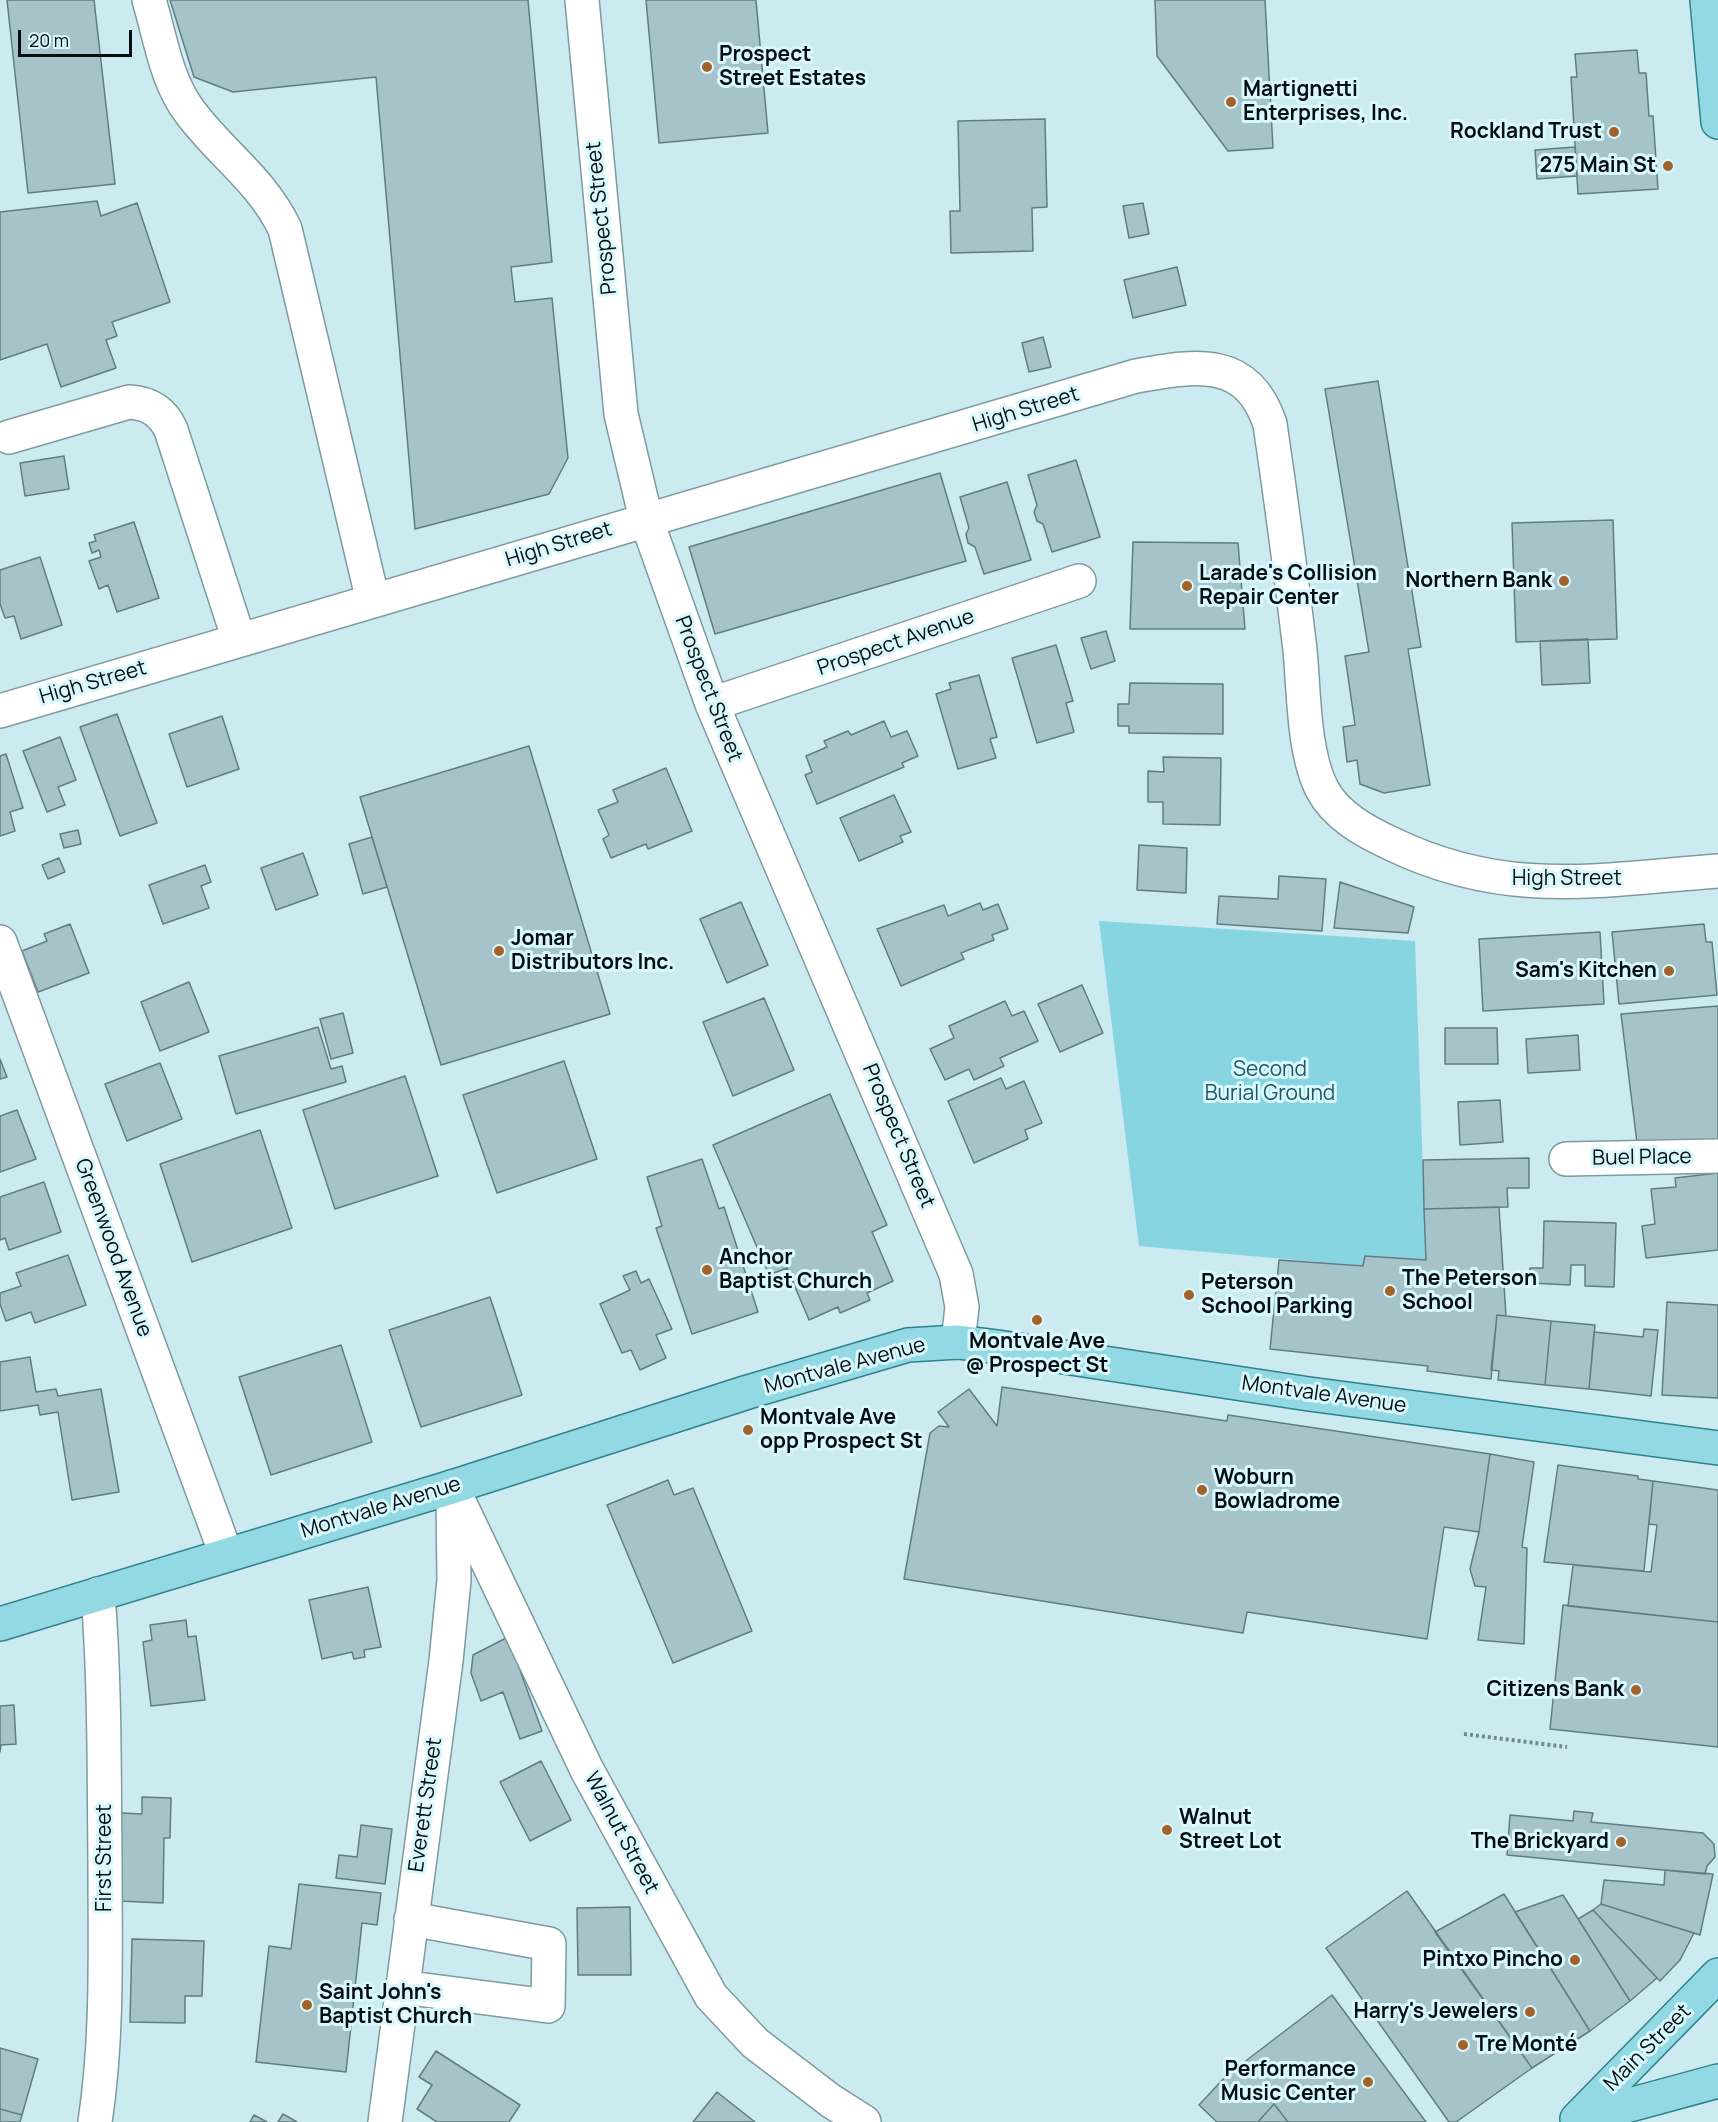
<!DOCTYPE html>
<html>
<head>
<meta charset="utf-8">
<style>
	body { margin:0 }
	#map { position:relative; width:1718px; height:2122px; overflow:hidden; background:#ccebf0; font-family:Manrope,sans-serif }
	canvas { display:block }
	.scale { position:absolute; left:18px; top:30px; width:114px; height:27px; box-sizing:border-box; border:3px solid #040e10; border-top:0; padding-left:8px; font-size:18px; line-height:21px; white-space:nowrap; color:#040e10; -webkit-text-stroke:4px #d9f8fe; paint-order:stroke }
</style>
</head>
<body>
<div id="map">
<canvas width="1718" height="2122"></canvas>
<div class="scale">20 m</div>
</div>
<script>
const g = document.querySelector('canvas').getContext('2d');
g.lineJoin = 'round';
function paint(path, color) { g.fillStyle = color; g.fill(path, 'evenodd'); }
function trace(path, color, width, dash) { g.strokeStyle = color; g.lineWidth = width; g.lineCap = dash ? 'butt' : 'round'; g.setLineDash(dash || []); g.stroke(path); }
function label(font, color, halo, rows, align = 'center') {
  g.font = font + ' Manrope,sans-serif'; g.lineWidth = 6; g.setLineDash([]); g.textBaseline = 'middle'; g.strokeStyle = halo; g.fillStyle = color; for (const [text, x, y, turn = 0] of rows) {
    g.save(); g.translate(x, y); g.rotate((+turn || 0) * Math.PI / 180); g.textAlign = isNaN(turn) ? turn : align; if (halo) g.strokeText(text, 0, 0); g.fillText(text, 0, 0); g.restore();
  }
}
paint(new Path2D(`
	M1099,921l316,20 11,319 -61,-3 -2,9 -224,-20z`), '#88d5e2');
const building = new Path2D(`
	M7,0h87l21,184 -87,9z
	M170,0h358l24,262 -41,5 4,35 37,-4 16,160 -19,36 -134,35 -39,-452 -143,15 -39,-15z
	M646,0h110l12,133 -109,10z
	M1155,0h110l8,148 -45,3 -71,-95z
	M1637,50l2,23h7l3,43h4l5,73 -80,5 -7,-117h6l-2,-23z
	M1045,119l2,88 -15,1 1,43 -82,2 -1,-42h10l-2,-90z
	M1575,147l2,29 -40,3 -2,-29z
	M97,201l4,15 36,-13 33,99 -58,20 5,14 -11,4 10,28 -55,19 -14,-43 -47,16v-148z
	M1143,203l6,31 -20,4 -6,-32z
	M1177,267l9,38 -53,13 -9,-38z
	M1043,337l8,30 -22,5 -7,-29z
	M1378,381l43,266 -13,2 22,136 -46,8 -24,-9 -3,-24 -10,2 -4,-35 12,-2 -10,-69 24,-4 -44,-263z
	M64,456l5,33 -44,7 -5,-33z
	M1076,460l24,77 -48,15 -9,-28 -6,-3 -3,-9 3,-7 -9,-30z
	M940,473l26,88 -251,73 -26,-87z
	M1007,482l24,78 -47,14 -9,-27 -7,-4 -2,-9 3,-6 -9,-31z
	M1613,520l4,119 -101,3 -4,-119z
	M134,522l25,76 -42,14 -9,-27 -9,4 -10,-28 12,-4 -2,-7 -7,3 -3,-10 7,-2 -2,-6z
	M1133,542l105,1 7,86h-115z
	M40,557l22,68 -41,14 -7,-23 -9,2 -5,-14v-34z
	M1106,631l9,30 -24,8 -10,-31z
	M1588,639l2,44 -48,2 -2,-44z
	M1056,645l17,56 -7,2 8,29 -37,11 -25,-85z
	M979,675l18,62 -7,2 6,19 -38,11 -22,-75 15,-5 -2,-6z
	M1130,683l93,1v50l-94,-1v-7h-11v-22h11z
	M117,714l40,109 -37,13 -40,-109z
	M222,716l17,53 -52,18 -18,-53z
	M884,721l7,16 16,-6 11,25 -16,7 2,4 -87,37 -12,-29 7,-3 -6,-16 21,-9 -3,-6 24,-10 3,4z
	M60,737l16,43 -18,7 7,18 -18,7 -24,-61z
	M529,746l81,268 -169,51 -81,-268z
	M6,754l17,54 -13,4 5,19 -15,5v-80z
	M1163,757l58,1 -1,67 -57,-1v-22h-15v-31l16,1z
	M666,768l26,63 -44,18 -2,-5 -35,14 -8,-19 6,-4 -11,-25 20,-8 -5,-12z
	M894,795l17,37 -11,4 3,6 -44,19 -19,-43z
	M78,830l3,14 -17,4 -4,-14z
	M372,837l15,50 -24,7 -14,-50z
	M1139,845l48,3 -1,45 -49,-3z
	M303,853l15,42 -42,15 -15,-42z
	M59,858l6,14 -17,7 -6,-14z
	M205,865l6,17 -10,4 8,22 -46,16 -14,-39z
	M1279,876l47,3 -4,52 -105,-7 2,-28 59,3z
	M1340,882l74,25 -6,26 -74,-5z
	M741,902l27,63 -41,18 -27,-64z
	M980,903l3,7 15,-6 10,25 -16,6 2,5 -33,13 3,6 -63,27 -24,-57 67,-24 4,11z
	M70,924l19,49 -51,19 -16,-41 25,-10 -3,-7z
	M1704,924l2,18h6l5,53 -98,9 -7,-72z
	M1600,932l4,72 -121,7 -4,-72z
	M189,982l20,50 -49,19 -19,-49z
	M1082,985l21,48 -43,19 -22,-48z
	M764,998l30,72 -61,26 -30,-74z
	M1005,1001l7,15 12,-5 14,30 -38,17 4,8 -30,14 -5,-11 -24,11 -15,-31 24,-11 -5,-12z
	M1718,1006v136l-81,1 -16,-129z
	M343,1013l10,40 -22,6 -11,-40z
	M318,1027l13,42 11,-3 4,16 -110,32 -17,-58z
	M1445,1028h52l1,36h-53z
	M1578,1035l2,35 -52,3 -2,-34z
	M0,1059l7,18 -7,2z
	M564,1061l33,98 -100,34 -34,-98z
	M160,1063l22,56 -55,22 -22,-57z
	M405,1076l33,100 -103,33 -32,-99z
	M1001,1078l5,11 18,-8 18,42 -17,7 3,9 -54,24 -26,-62z
	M830,1094l57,131 -15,7 21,49 -26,12 3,7 -30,13 -2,-6 -29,13 -22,-52 -18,7 -56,-130z
	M1500,1100l3,42 -43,3 -2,-43z
	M17,1110l19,49 -36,13v-56z
	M260,1130l32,98 -100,34 -32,-98z
	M1529,1158v30h-22l1,19 -84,2 -1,-49z
	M702,1159l17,50 5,-2 34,105 -66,22 -36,-106 6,-2 -15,-49z
	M1718,1173v77l-72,8 -4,-32 13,-2 -4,-35 25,-2 -1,-9z
	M44,1182l17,50 -52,18 -4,-12 -5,2v-43z
	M1499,1207l7,109 -9,-1 -6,64 -64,-8 1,-5 -158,-17 9,-89 84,6 2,-10 61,4 -2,-51z
	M1544,1221l72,2 -2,64 -29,-1v-21h-14l-1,20 -40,-2v-15h13z
	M68,1255l18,50 -51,18 -4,-11 -25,9 -6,-17v-11l21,-7 -5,-13z
	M636,1271l5,12 8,-4 23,50 -16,6 10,23 -26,12 -9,-20 -9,3 -22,-49 30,-14 -7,-14z
	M490,1297l32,98 -101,32 -32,-97z
	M1667,1302l51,3v93l-56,-3z
	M1497,1315l54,6 -6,64 -47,-5 1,-9 -8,-1z
	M1551,1321l44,4 -6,64 -44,-4z
	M1644,1329l14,1 -7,66 -62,-7 5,-57 49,5z
	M341,1345l31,97 -101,33 -32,-98z
	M30,1357l6,35 20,-3 2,7 43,-7 18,103 -47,8 -14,-88 -18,3 -2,-10 -38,6v-49z
	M1002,1387l225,34 1,-6 262,39 -11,78 -35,-5 -17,112 -180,-27 -4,21 -339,-54 26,-146 9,-7 10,1 -11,-15 31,-23 28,37z
	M1490,1454l44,8 -12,85 5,1 -3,96 -46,-4 8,-53 -11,-1 -5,-17 9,-37z
	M1558,1465l80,11v3l15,2 -9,90 -100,-9z
	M668,1480l6,15 19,-7 59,143 -79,32 -66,-158z
	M1653,1481l65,9v132l-150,-16 5,-41 78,7 6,-47 -8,-1z
	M368,1587l13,60 -17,3 1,7 -11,2 -2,-7 -30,7 -13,-59z
	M1563,1605l155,17v125l-168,-18z
	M186,1620l2,17 8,-1 9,64 -54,6 -8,-64 9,-2 -2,-15z
	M508,1637l34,94 -22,8 -17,-47 -22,9 -10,-28 2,-18z
	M14,1705l2,39 -15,1 -1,7v-46z
	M541,1761l30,59 -41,21 -30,-59z
	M142,1797l29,1 -1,40h-6l-1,65 -44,-2 2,-88 21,1z
	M1574,1811l19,2 -2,9 112,11 11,11 1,13 -8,9 -2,8 -198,-19 3,-40 63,6z
	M361,1825l31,4 -7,55 -49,-6 3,-23 18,2z
	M1665,1870l48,4 -13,61 -99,-31 3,-24 60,5z
	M299,1884l82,9 -4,32 -15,-2 -16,149 -90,-10 13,-116 22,3z
	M1407,1891l125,177 -76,54h-7l-123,-174z
	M1504,1894l86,137 -58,37 -97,-136z
	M1563,1895l67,106 -40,30 -75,-119z
	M1601,1904l93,29 -14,27 -20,21 -67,-71z
	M630,1907l1,68h-53l-1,-67z
	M1593,1910l64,68 -27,23 -52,-82z
	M132,1939l72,2 -2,55h-17v27l-55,-1z
	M1332,1995l94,127h-138l-14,-18 -16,18h-41l-18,-17 27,-29z
	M0,2048l38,11 -16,56 -22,-6z
	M436,2051l84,54 -11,17h-72l-20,-13 15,-24 -13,-8z
	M717,2092l38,30h-62z
	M1274,2104l14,18h-30z
	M0,2109l22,6 -2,7h-20z
	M283,2114l14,8h-19z
	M254,2115l13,7h-17z`);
paint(building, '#a5c3c8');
trace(building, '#617d82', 1.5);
const minor = new Path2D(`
	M149,0c11,36 17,81 41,112 31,42 71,67 95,117l88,372
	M582,0l39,414 25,105 66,185 244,570 6,33 -4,35
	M9,437l120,-35c20,1 34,10 42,28l68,210
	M712,704l367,-123
	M0,711l1136,-335c58,-10 111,-21 134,48 11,75 21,150 30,226 4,41 3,102 22,139 14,27 44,43 70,55 114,55 206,36 326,27
	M0,942l226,612
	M1566,1159l152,-3
	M452,1487l135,283 124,226 44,47 76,58 33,21
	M402,1987l146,19 1,-62 -138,-25
	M95,2122c13,-86 10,-173 10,-259 -1,-90 0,-180 -7,-269
	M385,2122l61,-461 8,-81 -1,-82`);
const major = new Path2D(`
	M1707,0l11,122
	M0,1624l452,-137 296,-95 160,-47 50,-3 40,5 311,47 409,54
	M1577,2119l141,-144
	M1578,2119l140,-38`);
trace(minor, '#7e9ba0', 36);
trace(major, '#31818d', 36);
trace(new Path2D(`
	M1464,1734l103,13`), '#72888b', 4, [3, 3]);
trace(minor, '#fff', 33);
trace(major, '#92d9e3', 33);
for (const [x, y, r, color] of [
	[707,67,6,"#a2622a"],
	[1231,102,6,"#a2622a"],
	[1614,132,6,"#a2622a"],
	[1668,166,6,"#a2622a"],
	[1564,581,6,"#a2622a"],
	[1187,586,6,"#a2622a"],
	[499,951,6,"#a2622a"],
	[1669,971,6,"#a2622a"],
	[707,1270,6,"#a2622a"],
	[1390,1291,6,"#a2622a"],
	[1189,1295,6,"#a2622a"],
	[1037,1320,6,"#a2622a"],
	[748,1430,6,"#a2622a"],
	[1202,1490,6,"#a2622a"],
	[1636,1690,6,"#a2622a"],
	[1167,1830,6,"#a2622a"],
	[1621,1842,6,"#a2622a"],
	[1575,1960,6,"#a2622a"],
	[307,2005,6,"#a2622a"],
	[1530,2012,6,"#a2622a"],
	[1463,2045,6,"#a2622a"],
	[1368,2082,6,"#a2622a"]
]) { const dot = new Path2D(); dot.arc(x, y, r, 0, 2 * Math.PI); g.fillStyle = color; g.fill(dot); trace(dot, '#d9f8fe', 2); }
label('bold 21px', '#040e10', '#d9f8fe', [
	["Prospect",719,55],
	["Street Estates",719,79],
	["Martignetti",1243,90],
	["Enterprises, Inc.",1243,114],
	["Rockland Trust",1602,132,"right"],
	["275 Main St",1656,166,"right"],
	["Larade's Collision",1199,574],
	["Repair Center",1199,598],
	["Northern Bank",1552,581,"right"],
	["Jomar",511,939],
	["Distributors Inc.",511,963],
	["Sam's Kitchen",1657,971,"right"],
	["Anchor",719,1258],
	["Baptist Church",719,1282],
	["The Peterson",1402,1279],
	["School",1402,1303],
	["Peterson",1201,1283],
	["School Parking",1201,1307],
	["Montvale Ave",1037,1342,"center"],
	["@ Prospect St",1037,1366,"center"],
	["Montvale Ave",760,1418],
	["opp Prospect St",760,1442],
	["Woburn",1214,1478],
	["Bowladrome",1214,1502],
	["Citizens Bank",1624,1690,"right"],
	["Walnut",1179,1818],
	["Street Lot",1179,1842],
	["The Brickyard",1609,1842,"right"],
	["Pintxo Pincho",1563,1960,"right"],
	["Saint John's",319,1993],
	["Baptist Church",319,2017],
	["Harry's Jewelers",1518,2012,"right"],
	["Tre Monté",1475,2045],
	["Performance",1356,2070,"right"],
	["Music Center",1356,2094,"right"]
], 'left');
label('21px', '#040e10', '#d9f8fe', [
	["Prospect Street",602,218,-96],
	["High Street",1026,410,-17],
	["High Street",559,545,-17],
	["Prospect Avenue",896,643,-19],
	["High Street",93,683,-16],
	["Prospect Street",708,689,69],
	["High Street",1567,879],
	["Prospect Street",898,1136,67],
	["Buel Place",1642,1158,-1],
	["Greenwood Avenue",113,1248,70],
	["Montvale Avenue",845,1366,-15],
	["Montvale Avenue",1324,1395,8],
	["Montvale Avenue",381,1508,-17],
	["Everett Street",426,1805,-82],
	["Walnut Street",621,1833,62],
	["First Street",105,1858,-90],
	["Main Street",1648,2048,-45]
]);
label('21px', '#1f5760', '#d9f8fe', [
	["Second",1270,1070],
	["Burial Ground",1270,1094]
]);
</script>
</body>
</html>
